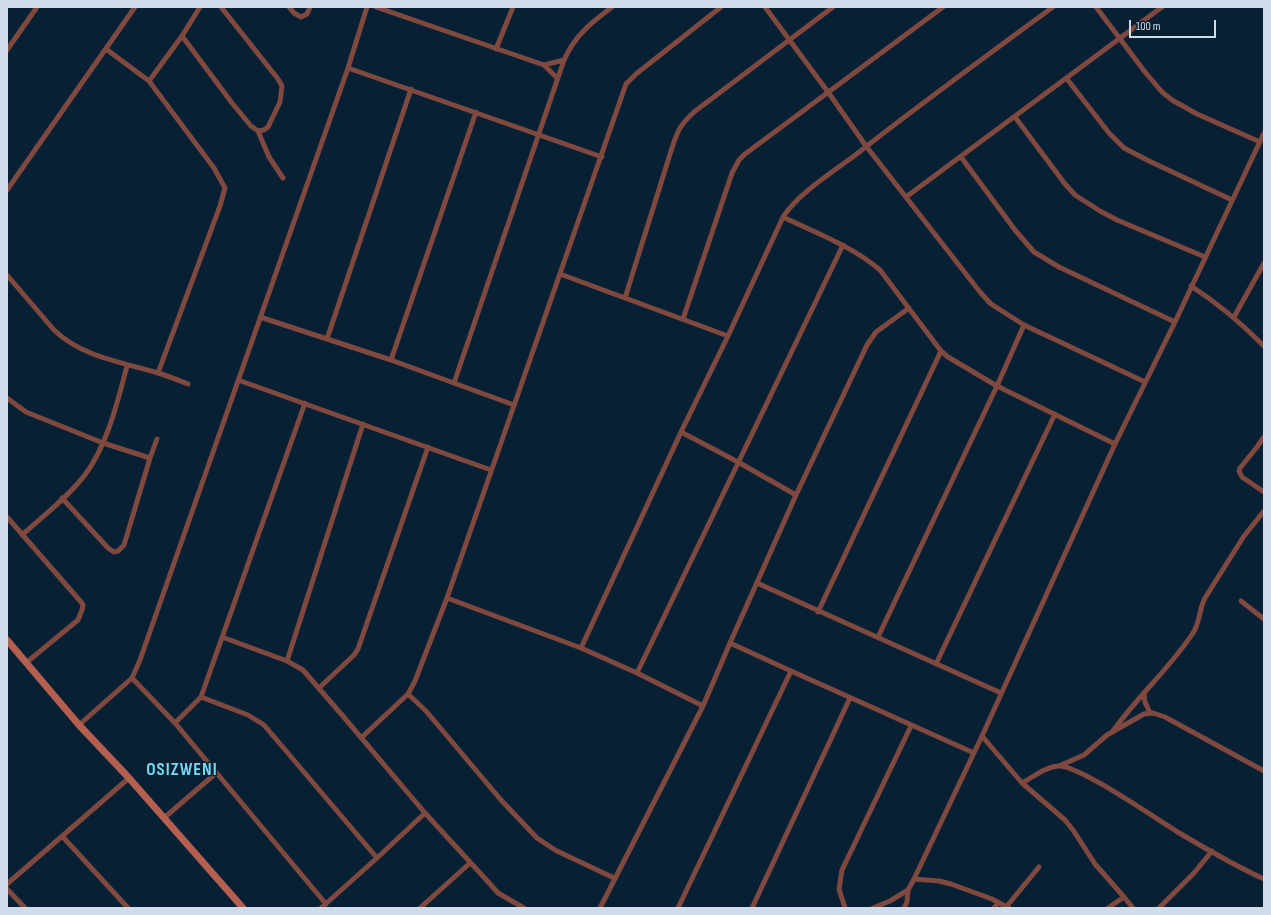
<!DOCTYPE html>
<html>
<head>
<meta charset="utf-8">
<style>
	body { margin:0 }
	#map { position:relative; width:1271px; height:915px; overflow:hidden; background:#082033; font-family:"Sofia Sans Condensed",sans-serif }
	canvas { display:block }
	.frame { position:absolute; inset:0; border:8px solid #cfddeb; pointer-events:none }
	.scale { position:absolute; left:1129px; top:20px; width:87px; height:18px; box-sizing:border-box; border:2px solid #cfddeb; border-top:0; padding-left:5px; font-size:12px; line-height:14px; white-space:nowrap; color:#cfddeb; -webkit-text-stroke:3px #082033; paint-order:stroke }
</style>
</head>
<body>
<div id="map">
<canvas width="1271" height="915"></canvas>
<div class="frame"></div>
<div class="scale">100 m</div>
</div>
<script>
const g = document.querySelector('canvas').getContext('2d');
g.lineJoin = 'round';
function trace(path, color, width, dash) { g.strokeStyle = color; g.lineWidth = width; g.lineCap = dash ? 'butt' : 'round'; g.setLineDash(dash || []); g.stroke(path); }
function label(font, color, halo, rows, align = 'center') {
  g.font = font + ' "Sofia Sans Condensed",sans-serif'; g.lineWidth = 3; g.setLineDash([]); g.textBaseline = 'middle'; g.strokeStyle = halo; g.fillStyle = color; for (const [text, x, y, turn = 0] of rows) {
    g.save(); g.translate(x, y); g.rotate((+turn || 0) * Math.PI / 180); g.textAlign = isNaN(turn) ? turn : align; if (halo) g.strokeText(text, 0, 0); g.fillText(text, 0, 0); g.restore();
  }
}
trace(new Path2D(`
	M289,7l5,6 7,4 6,-3 3,-7
	M376,7l168,58 13,13
	M765,7l63,85 38,54 114,146 11,12 33,21 121,57
	M1096,7l49,65 17,20 10,8 25,14 63,28
	M182,36l50,67 19,23 7,5 6,-1 4,-3 12,-25 2,-16 -4,-7 -57,-72
	M106,49l43,32 65,87 11,20 -5,18 -62,167
	M496,49l17,-42
	M7,50l30,-43
	M544,65l20,-5
	M348,68l254,89
	M1067,79l42,54 15,15 25,13 83,39
	M149,81l33,-45 18,-29
	M1015,117l50,67 10,11 25,16 17,9 88,37
	M258,131l11,26 14,21
	M961,157l54,73 19,22 25,15 116,55
	M7,190l128,-183
	M906,197l256,-190
	M783,217c33,16 69,29 97,53l61,81 7,6 49,29 118,58
	M560,274l65,24
	M7,275l47,55c28,27 68,32 104,43 10,3 20,7 30,11
	M1191,286c28,18 50,37 73,60
	M260,317l131,43 123,45
	M1234,317l30,-54
	M683,319l49,-146 7,-13 6,-6 198,-147
	M728,336l-103,-38 46,-147c6,-19 8,-25 23,-39l139,-105
	M327,339l84,-250
	M391,360l85,-248
	M238,380l253,90
	M454,383l110,-323c11,-25 27,-37 48,-53
	M7,398l19,14 77,31 47,15
	M681,432l57,30 58,33
	M1264,437l-7,10 -17,21 -1,3 3,6 22,15
	M62,498l46,50 6,4 4,-1 6,-6 26,-87 7,-19
	M7,517l74,85 2,3 -1,5 -4,10 -51,42
	M22,535c21,-19 45,-37 62,-59 23,-29 34,-76 43,-110
	M757,583l244,110
	M447,598l134,50
	M1241,601l23,18
	M818,612l123,-261
	M222,637l65,24 16,9 39,45 83,98 66,72 7,8 26,15
	M878,637l119,-251 27,-61
	M730,643l61,28 183,82
	M287,661l76,-237
	M936,664l119,-250
	M637,673l206,-428
	M132,678l43,45 151,181
	M319,688l35,-33 4,-6 70,-202
	M408,694l18,17 75,89 36,38 18,12 59,28
	M1144,694l1,8 5,11
	M201,697l47,18 16,10 113,133
	M703,706l-66,-33 -56,-25 100,-216 47,-96 55,-119c15,-23 48,-44 71,-61 65,-51 132,-100 199,-149
	M175,723l26,-26 104,-294
	M79,725l53,-47 8,-18 208,-592 19,-61
	M1113,731c24,-34 57,-63 80,-98 7,-10 6,-24 12,-35l39,-62 20,-25
	M982,736l40,47 43,37 8,10 22,34 29,33
	M361,738l47,-44 7,-13 32,-83 179,-514 10,-10 85,-67
	M1059,766l25,-11 23,-20 37,-21 9,-1 12,4 99,54
	M1022,783c11,-6 23,-16 36,-17 20,-2 101,55 123,68 27,16 54,32 83,45
	M164,818l52,-45
	M62,836l66,72
	M914,879l25,2 12,3 41,15 17,9
	M7,884l122,-106
	M7,889l18,19
	M1007,906l32,-39
	M321,908l56,-50 48,-45
	M420,908l50,-45
	M600,908l103,-202 27,-63 66,-148 71,-150 9,-13 33,-24
	M678,908l113,-237
	M752,908l98,-210
	M845,908l-6,-19 3,-19 69,-144
	M873,908l17,-7 18,-11 6,-11 68,-143 133,-292 60,-122 89,-189
	M904,908l3,-6 1,-12
	M994,908l4,-5
	M1108,908l16,-11 9,11
	M1159,908l35,-35 18,-22`), '#7f493f', 5);
trace(new Path2D(`
	M7,640l72,85 50,53 114,130`), '#b55f50', 7);
g.letterSpacing = '1px';
label('bold 18px', '#76dbf2', '#082033', [
	["OSIZWENI",182,770]
]);
g.letterSpacing = '0px';
</script>
</body>
</html>
